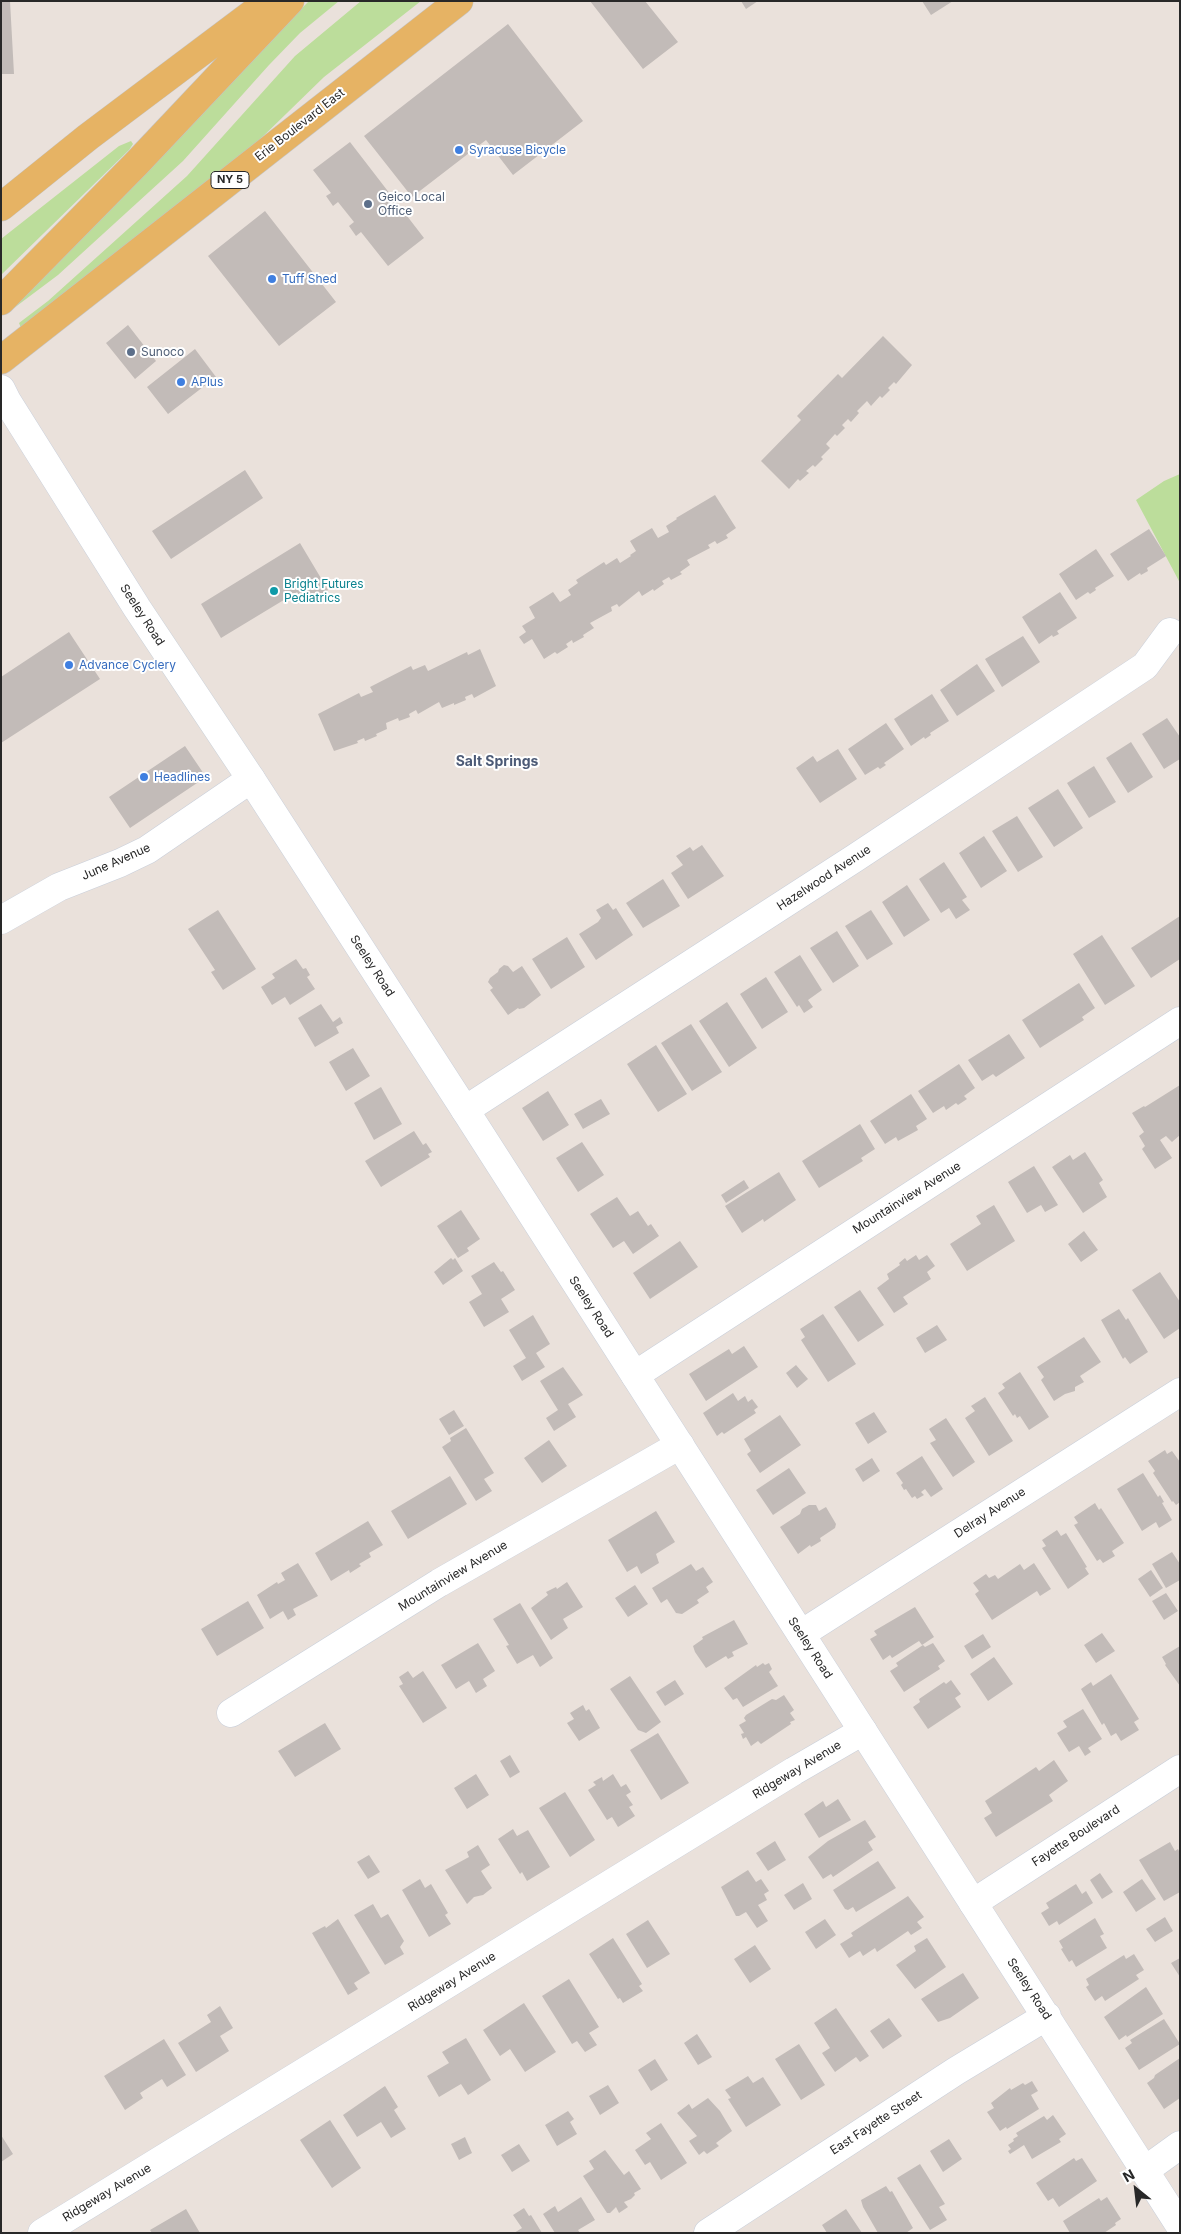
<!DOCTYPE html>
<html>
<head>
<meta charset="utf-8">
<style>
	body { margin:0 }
	#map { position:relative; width:1181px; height:2234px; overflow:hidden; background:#eae1db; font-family:Inter,sans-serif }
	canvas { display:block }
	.frame { position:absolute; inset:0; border:2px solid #282828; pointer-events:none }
	.north { position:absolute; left:1111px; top:2164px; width:50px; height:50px; -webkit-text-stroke:4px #fff; paint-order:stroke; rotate:331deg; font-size:14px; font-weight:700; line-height:20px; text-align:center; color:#282828 }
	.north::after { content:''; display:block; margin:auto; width:18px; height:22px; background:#282828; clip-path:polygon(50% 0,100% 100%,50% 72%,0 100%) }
</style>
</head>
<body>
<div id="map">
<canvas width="1181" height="2234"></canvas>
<div class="frame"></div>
<div class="north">N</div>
</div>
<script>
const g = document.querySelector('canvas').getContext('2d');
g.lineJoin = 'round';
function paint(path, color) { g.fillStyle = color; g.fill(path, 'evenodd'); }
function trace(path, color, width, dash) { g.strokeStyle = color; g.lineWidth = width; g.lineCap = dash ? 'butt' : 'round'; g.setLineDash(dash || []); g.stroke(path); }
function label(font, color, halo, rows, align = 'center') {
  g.font = font + ' Inter,sans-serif'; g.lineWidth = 4; g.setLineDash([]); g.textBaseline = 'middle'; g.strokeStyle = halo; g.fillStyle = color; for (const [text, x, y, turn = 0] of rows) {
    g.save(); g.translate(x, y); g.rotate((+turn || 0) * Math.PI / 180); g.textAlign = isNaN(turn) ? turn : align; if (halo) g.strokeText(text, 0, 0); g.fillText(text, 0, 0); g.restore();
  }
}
paint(new Path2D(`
	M309,1h30l-39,32 -31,32 -86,96 -125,114 -44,33 -2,-7z
	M361,1h60l-97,76 -74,72 -229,179 -2,-5 29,-22 139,-125 108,-120z
	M131,141l2,3 -4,6 -128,125v-36l118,-93z
	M1180,474v109l-44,-83 28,-19z`), '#bcdd9b');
paint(new Path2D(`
	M1,1h9l4,73h-13z
	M590,1h55l33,41 -35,27z
	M741,1h17l-12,8z
	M922,1h31l-22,14z
	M508,24l75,97 -70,54 -27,-35 -74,57 -48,-61z
	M350,142l74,96 -36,28 -27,-34 -5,4 -7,-10 5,-4 -16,-20 -5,4 -7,-10 5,-3 -18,-23z
	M265,211l71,91 -57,44 -71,-90z
	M128,325l28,36 -21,18 -29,-36z
	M883,336l29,29 -16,19 -2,-2 -6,6 2,2 -8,8 -2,-2 -9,10 -4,-5 -10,10 2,2 -8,9 -3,-3 -6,6 3,3 -8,8 -2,-2 -9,10 4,4 -9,9 2,2 -8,8 -2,-2 -7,6 3,2 -9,8 -2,-2 -9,10 -28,-28 40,-41 -4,-4 41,-42 4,4z
	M195,349l21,28 -48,37 -21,-27z
	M245,470l18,28 -92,61 -19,-28z
	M715,495l21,33 -10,7 2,3 -11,6 -2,-3 -7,4 2,3 -23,12 3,5 -10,7 2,2 -11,6 -2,-3 -7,4 2,3 -10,7 -1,-2 -11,7 -3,-5 -20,16 -2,-3 -6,3 1,4 -22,12 4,5 -11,7 1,2 -11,6 -1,-3 -6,4 2,3 -11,7 -2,-2 -11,7 -12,-20 -8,5 -5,-7 7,-5 -4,-6 13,-8 -6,-11 24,-15 7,10 11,-7 -3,-5 10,-7 -2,-3 28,-18 2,3 11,-7 3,5 11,-7 -1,-1 6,-4 -6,-10 22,-13 6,10 11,-6 -3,-6 11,-7 -1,-1z
	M1149,529l17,27 -19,12 1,3 -7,4 -1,-2 -12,8 -18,-27z
	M300,543l28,47 -24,14 -7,-12 -76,46 -20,-34z
	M1096,549l18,27 -19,12 1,2 -6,4 -2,-2 -12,8 -17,-26z
	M1060,592l17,26 -20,13 2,3 -6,3 -1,-2 -13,9 -17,-27z
	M69,632l31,47 -99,64v-66z
	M1023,636l17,26 -38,25 -17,-28z
	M480,649l16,37 -22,12 -2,-4 -7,3 1,3 -12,5v-2l-12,5 -3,-6 -21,12 -2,-4 -7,4 1,3 -11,4 -1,-3 -12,5 1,6 -11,5 1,2 -12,5 -1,-3 -7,3 1,2 -24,8 -16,-37 41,-21 2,4 12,-5 -3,-5 41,-21 2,4 12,-5 3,6 39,-19 1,3z
	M977,664l18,27 -38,25 -17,-26z
	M932,694l17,27 -19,12 1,2 -6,4 -1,-2 -13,9 -17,-27z
	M1167,718l13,19v22l-16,10 -22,-35z
	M886,723l18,26 -20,14 2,2 -6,4 -2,-2 -13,8 -17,-26z
	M1131,742l22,35 -25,16 -22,-35z
	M185,746l21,31 -76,51 -21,-31z
	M838,749l19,30 -37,24 -24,-35 17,-12 4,6z
	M1094,766l22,36 -27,16 -22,-35z
	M1058,789l25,39 -29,19 -26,-39z
	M1017,816l26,41 -25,15 -26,-41z
	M984,836l23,35 -26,17 -22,-35z
	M702,845l22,31 -36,23 -17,-26 12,-8 -7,-9 14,-9 3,4z
	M944,862l23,35 -5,3 8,10 -14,9 -7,-11 -8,5 -22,-34z
	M663,879l17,27 -37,22 -17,-25z
	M907,885l23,35 -26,17 -22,-35z
	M608,903l5,7 3,-2 17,27 -37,25 -17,-26 19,-12 3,-4 -5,-8z
	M218,910l38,59 -33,21 -12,-18 4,-2 -27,-41z
	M871,910l22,34 -26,16 -22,-34z
	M1180,916v43l-29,19 -20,-30z
	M837,931l22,35 -26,17 -23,-35z
	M1102,935l33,51 -30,19 -32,-51z
	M567,937l18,30 -34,22 -19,-30z
	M800,955l22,35 -14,10 5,7 -9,6 -5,-8 -2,2 -23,-35z
	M296,959l7,10 3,-1 4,7 -3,2 8,12 -25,16 -5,-8 -13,8 -11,-18 14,-9 -3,-4z
	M504,965l4,1 5,6 9,-6 19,29 -17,13 -5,1 -1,-1 -10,7 -18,-25 3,-2 -5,-6 2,-4 8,-6 1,-3z
	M766,977l22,35 -26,17 -22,-35z
	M1079,983l16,25 -13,9 2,3 -44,28 -18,-28z
	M727,1002l30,46 -28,19 -30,-46z
	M321,1004l12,18 7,-5 3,6 -7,4 3,6 -24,14 -17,-29z
	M691,1024l31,48 -30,19 -31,-48z
	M1009,1034l16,24 -29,19 -3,-3 -11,7 -14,-21z
	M656,1045l31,49 -29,18 -31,-48z
	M353,1048l17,28 -24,15 -17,-29z
	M959,1064l16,24 -11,8 3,3 -9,6 -2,-2 -10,7 -2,-4 -11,7 -15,-22z
	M1180,1085v50l-8,7 -6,-6 -6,4 12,18 -17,11 -13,-20 3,-3 -6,-10 5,-4 -12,-19 12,-7 1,1z
	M381,1087l21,37 -28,16 -20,-37z
	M548,1091l21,34 -26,16 -21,-33z
	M911,1094l16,25 -11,7 2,4 -9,5 -11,6 -2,-4 -11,7 -15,-23z
	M601,1099l9,15 -27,15 -9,-15z
	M860,1124l15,25 -14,9 2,3 -44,27 -17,-27z
	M414,1131l9,14 3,-2 6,9 -4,2 2,3 -49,30 -16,-26z
	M582,1142l22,33 -26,17 -22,-34z
	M1085,1152l18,28 -4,3 8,14 -24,16 -31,-46 18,-12 3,5z
	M1034,1166l24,39 -13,7 -4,-7 -14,8 -19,-31z
	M779,1172l17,28 -32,22 -1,-3 -21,14 -17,-27z
	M744,1180l5,8 -23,15 -5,-8z
	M617,1197l13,19 8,-5 10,15 3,-2 8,12 -26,18 -9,-13 -11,7 -23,-34z
	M994,1205l21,36 -48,30 -17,-27 31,-20 -5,-8z
	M461,1210l19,29 -13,9 2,3 -11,7 -21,-32z
	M1084,1231l14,19 -17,12 -13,-18z
	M680,1241l18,26 -48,32 -17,-26z
	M916,1255l3,5 8,-5 8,11 -8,6 4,7 -28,18 5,7 -14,9 -17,-25 12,-9 -2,-5 13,-9 -1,-2 6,-5 2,3z
	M451,1258l2,2 2,-2 8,13 -20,14 -9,-13z
	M494,1262l7,10 2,-1 12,19 -14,9 8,13 -25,15 -15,-25 13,-8 -11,-18z
	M1160,1272l20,30v26l-16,11 -32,-49z
	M860,1290l24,35 -26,17 -24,-35z
	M1119,1309l7,11 2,-2 20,34 -18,12 -5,-7 -2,2 -22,-39z
	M823,1314l33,50 -28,18 -27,-42 4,-3 -5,-8z
	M533,1315l17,29 -14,9 9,14 -23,14 -9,-15 13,-8 -17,-28z
	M937,1325l10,15 -22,13 -9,-15z
	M1084,1337l17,25 -21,14 4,6 -9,5v4l-10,3 -11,7 -13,-21 3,-3 -7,-10z
	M744,1346l14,21 -52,34 -17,-27 40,-25 3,5z
	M796,1365l12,14 -11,9 -11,-15z
	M563,1367l20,28 -15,9 8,13 -22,14 -8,-13 12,-8 -18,-29z
	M1020,1372l29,45 -20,13 -9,-14 -3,2 -2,-4 -2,2 -15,-23 7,-5 -3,-4z
	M733,1393l5,8 7,-5 3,6 4,-3 6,8 -4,3 2,3 -32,21 -2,-2 -5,4 -14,-23z
	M985,1397l28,44 -24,15 -24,-38 10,-7 -4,-5z
	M454,1410l10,16 -15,9 -10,-16z
	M874,1412l13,20 -19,12 -13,-21z
	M780,1415l21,30 -41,28 -13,-19 4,-3 -7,-12z
	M946,1418l29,44 -22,15 -23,-34 6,-3 -7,-11z
	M466,1428l28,45 -10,6 8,12 -16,10 -34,-54 9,-6 -1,-3z
	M549,1440l18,26 -25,17 -18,-25z
	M1165,1450l2,4 5,-3 8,11v40l-4,3 -3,-4 -1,1 -19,-29 2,-2 -7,-10z
	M922,1456l21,33 -12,8 -6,-8 -4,3 3,3 -7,4 -2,-3 -3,2 -6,-9 -2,1 -3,-5 2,-2 -7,-10z
	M872,1458l8,13 -17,11 -8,-13z
	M789,1468l17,25 -33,22 -17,-25z
	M1143,1473l15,24 2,-2 4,7 -2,1 10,17 -13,8 -3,-6 -14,9 -25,-42z
	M450,1476l17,28 -59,35 -17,-28z
	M1095,1503l4,7 2,-2 23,35 -12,8 3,5 -12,7 -3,-4 -3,2 -23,-36 4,-2 -4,-6z
	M809,1505h7l3,6 7,-4 10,17 -1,4 -15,10 1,3 -10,6 -1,-2 -12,9 -18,-27 20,-13 2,-5z
	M656,1511l19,31 -19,12 3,9 -18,11 -4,-8 -10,6 -19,-32z
	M368,1521l15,24 -14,8 2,4 -12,7 2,2 -11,7 -1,-3 -18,11 -16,-28z
	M1057,1530l4,6 5,-3 21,34 -2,1 4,6 -21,15 -26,-41 4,-2 -4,-6z
	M1172,1552l8,12v16l-14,8 -14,-24z
	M298,1563l20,33 -25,13 3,6 -8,5 -5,-9 -13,8 -13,-24 20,-13 1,2 7,-4 -4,-7z
	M1034,1563l17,26 -11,7 -3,-5 -45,29 -17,-26 4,-3 -6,-8 13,-9 3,4 6,-3 3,4 22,-15 4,6z
	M691,1564l5,7 7,-4 10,15 -7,5 3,5 -12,8 2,3 -17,11 -6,-1 -9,-14 -6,4 -9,-15z
	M1151,1570l12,18 -13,9 -12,-18z
	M567,1582l16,25 -20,12 5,9 -17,12 -20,-32 17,-13 -2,-3 10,-5 1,2z
	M635,1585l13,19 -20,13 -13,-19z
	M1166,1593l12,18 -14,9 -12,-19z
	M248,1601l16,27 -47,28 -16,-27z
	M520,1603l33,55 -13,9 -7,-12 -16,9 -11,-18 3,-1 -16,-26z
	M915,1607l19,30 -12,8 -3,-4 -27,17 -2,-3 -7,5 -13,-21 7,-4 -3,-4z
	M734,1620l14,24 -16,8 2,4 -6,3 -2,-3 -20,12 -11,-16 -2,-6 10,-7 -1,-2z
	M1102,1633l13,18 -19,12 -12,-18z
	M983,1634l8,13 -19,12 -8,-13z
	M478,1643l17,28 -12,8 4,7 -11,7 -7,-12 -13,8 -15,-24z
	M933,1643l12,18 -7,5 2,3 -36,23 -14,-21 8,-5 -2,-3 27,-18 2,2z
	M1180,1646v40l-15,-21 1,-1 -4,-7z
	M994,1657l19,27 -25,17 -18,-27z
	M763,1663l2,2 4,-2 3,6 -3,3 9,14 -35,21 -6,-9 -4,2 -9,-12 32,-23 1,2z
	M408,1671l5,7 10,-7 24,37 -24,15 -24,-37 4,-2 -4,-7z
	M1111,1674l28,45 -5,3 5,8 -18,11 -5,-8 -5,3 -7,-13 -2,2 -21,-36 10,-7 2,4z
	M630,1676l31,46 -15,11 -8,-3 -28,-41z
	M675,1680l9,14 -19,12 -9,-14z
	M951,1680l10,14 -6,4 6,9 -33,22 -15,-22 7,-5 -1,-3 25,-17 2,2z
	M784,1695l10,15 -4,3 5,7 -5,2 1,2 -30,20 -3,-3 -7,5 -5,-9 -3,2 -2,-5 3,-1 -5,-8 7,-4 -2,-3 2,-3 26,-16 4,1z
	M583,1705l3,6 3,-2 11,19 -21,13 -12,-18 7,-4 -4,-6z
	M1083,1709l19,30 -14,9 3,4 -6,4 -6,-10 -10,6 -12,-19 10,-6 -4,-6z
	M325,1723l16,26 -46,28 -17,-26z
	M658,1733l31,50 -28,17 -31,-50z
	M510,1755l10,17 -10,6 -10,-17z
	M1054,1760l14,21 -19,14 4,6 -57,36 -12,-19 8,-5 -7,-12 51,-34 3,4z
	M476,1774l13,21 -22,14 -13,-21z
	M613,1774l8,13 5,-3 5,8 -5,3 7,10 -4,2 6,9 -17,11 -6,-10 -5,3 -19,-30 8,-5 -3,-3 9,-5 1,4z
	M565,1792l30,48 -25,17 -31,-49z
	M838,1799l13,21 -32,18 -15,-24 19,-13 3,6z
	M865,1820l11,17 -8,5 5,8 -40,27 -2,-3 -8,5 -15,-22 20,-16z
	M513,1829l4,7 11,-6 22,37 -23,14 -5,-9 -2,2 -22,-35z
	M775,1841l11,19 -18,11 -12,-18z
	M1170,1842l5,9 3,-2 2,4v39l-16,9 -25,-41z
	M478,1845l12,20 -9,6 11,17 -9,7 -9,2 -7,7 -22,-34 24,-13 -2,-5z
	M369,1855l11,17 -12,7 -11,-17z
	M878,1861l18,27 -40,24 -3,-5 -5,3 -3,-1 -12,-19z
	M748,1870l8,12 5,-3 8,12 -5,3 3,6 -9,5 10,16 -11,7 -11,-16 -7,4h-3l-15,-29z
	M1100,1873l13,19 -11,7 -12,-19z
	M420,1879l5,9 6,-4 17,29 -3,2 6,9 -22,13 -27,-47z
	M1142,1879l14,20 -20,13 -13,-20z
	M803,1883l9,16 -18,11 -10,-15z
	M1076,1884l6,10 4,-3 7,12 -34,22 -2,-4 -8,5 -8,-13 8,-5 -3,-5z
	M908,1896l16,21 -7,5 5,6 -11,7 -3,-4 -31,21 -2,-4 -12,8 -3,-5 -11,7 -9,-14 13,-8 -2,-3z
	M373,1904l8,14 7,-4 16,27 -4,6 4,7 -19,11 -31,-50z
	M1165,1917l8,14 -18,11 -9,-13z
	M1095,1918l9,16 -4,2 7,12 -31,19 -4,-7 -3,2 -8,-13 2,-1 -4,-7z
	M338,1919l32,54 -16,10 4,6 -10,6 -36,-62 13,-7 1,2z
	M825,1919l11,16 -20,14 -11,-17z
	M648,1920l22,34 -23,14 -21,-34z
	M613,1938l29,46 -3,2 4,5 -20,12 -3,-5 -2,1 -29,-45z
	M927,1938l19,29 -31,22 -19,-24 20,-14 -2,-5z
	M755,1945l16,24 -21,14 -16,-24z
	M1134,1954l10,16 -8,5 3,4 -34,22 -3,-5 -7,5 -9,-14 3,-2 -3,-6 38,-24 2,4z
	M1180,1958v19l-9,-14z
	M963,1973l16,25 -29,20 -12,4 -17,-23z
	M569,1979l30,48 -10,6 8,12 -12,7 -8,-11 -5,3 -30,-48z
	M1146,1987l17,27 -36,23 -1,-2 -7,5 -15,-23z
	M524,2003l32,49 -31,20 -15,-23 -10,7 -17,-26z
	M220,2006l13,22 -13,8 9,15 -33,21 -18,-29 33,-21 -4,-7z
	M836,2008l33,48 -9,6 -4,-5 -21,15 -13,-19 8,-5 -16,-25z
	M889,2018l13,18 -19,13 -13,-18z
	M1164,2019l16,25 -41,26 -14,-22 7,-5 -2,-3z
	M697,2034l15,23 -14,8 -14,-22z
	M466,2038l25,42 -23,15 -7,-11 -22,13 -12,-21 22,-13 -7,-11z
	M164,2039l22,36 -19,12 -5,-8 -22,14 3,5 -18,12 -21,-34z
	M799,2044l26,41 -24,15 -26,-41z
	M1180,2058v40l-16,11 -17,-26 7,-5 1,-3z
	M655,2059l13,21 -17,11 -13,-21z
	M748,2076l5,7 10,-6 18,28 -35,22 -18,-28 3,-1 -6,-8z
	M1032,2081l6,10 -7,4 8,14 -32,20 -1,-2 -6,4 -13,-19 7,-4 -3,-5 19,-15 1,2 12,-7 2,2z
	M608,2085l11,18 -19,12 -11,-19z
	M385,2086l13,21 -4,3 12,19 -15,9 -10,-16 -24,15 -14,-22z
	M708,2098l12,13 12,20 -16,12 3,3 -12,8 -3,-3 -5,4 -10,-14 8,-5 -20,-23 12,-9 3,5z
	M568,2111l6,8 -4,3 7,12 -20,12 -12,-21z
	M1053,2115l13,19 -7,5 2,3 -29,17 -8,-14 -14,9 -2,-3 3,-2 -3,-4 6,-4 -1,-2 5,-3 -2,-3 28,-17 3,4z
	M330,2120l31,48 -29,20 -32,-48z
	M661,2123l26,40 -26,17 -11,-18 -5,3 -10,-15 16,-11 -5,-6z
	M1,2135l12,19 -12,8z
	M465,2137l7,16 -13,7 -8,-16z
	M949,2139l13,20 -19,13 -13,-21z
	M519,2144l11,17 -18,11 -11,-17z
	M605,2150l19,25 5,-4 12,18 -7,4 1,2 -4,4 -7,3 4,5 -9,6 -3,-6 -6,6h-3l-24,-37 11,-7 -5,-8z
	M1074,2158l2,3 6,-3 15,23 -38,26 -6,-9 -5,3 -12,-18z
	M920,2164l25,40 -6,3 8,13 -17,10 -33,-52z
	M886,2186l4,6 2,-1 21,37 -7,5h-28l-15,-26 -2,-7z
	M581,2197l14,23 -17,10 2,3h-25l-12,-19 12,-8 3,6z
	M1107,2197l14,22 -6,4 1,2 -12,8h-34l-7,-12 36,-23 2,3z
	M524,2208l5,8 2,-1 11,18h-28l8,-5 -9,-13z
	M186,2209l14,24h-48l-2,-3z
	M846,2209l16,24h-35l-5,-8z`), '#c2bbb8');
const street = new Path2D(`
	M1,920l58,-33 61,-24 27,-13 104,-71
	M465,1110l390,-252 290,-192 25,-34
	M635,1375l545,-354
	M801,1634l379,-242
	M231,1713l208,-130 241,-138
	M973,1903l207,-134
	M1144,2171l36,-26
	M42,2233l752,-462 69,-40`);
const secondary = new Path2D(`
	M1,389l6,12 130,207 114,171 214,331 715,1116
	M708,2233l248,-162 91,-55`);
const primary = new Path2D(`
	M1,207l87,-70 181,-136
	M1,301l135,-137 154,-163
	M1,360l458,-359`);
trace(street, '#c9cfda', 29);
trace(secondary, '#c9cfda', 29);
trace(primary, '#c3c3c3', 29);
trace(street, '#fff', 28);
trace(secondary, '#fff', 28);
trace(primary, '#e6b364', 28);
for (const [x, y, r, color] of [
	[459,150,5,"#3f7fe0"],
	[368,204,5,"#5c6f8a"],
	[272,279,5,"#3f7fe0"],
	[131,352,5,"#5c6f8a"],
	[181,382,5,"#3f7fe0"],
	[274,591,5,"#0f9aa8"],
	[69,665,5,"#3f7fe0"],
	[144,777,5,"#3f7fe0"]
]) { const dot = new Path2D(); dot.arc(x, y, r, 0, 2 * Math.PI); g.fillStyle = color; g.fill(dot); trace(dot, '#fff', 2); }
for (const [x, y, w] of [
	[230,180,38]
]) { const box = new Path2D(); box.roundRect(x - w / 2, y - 8.5, w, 17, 4); g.fillStyle = '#fff'; g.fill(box); trace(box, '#282828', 1); }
label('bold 11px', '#282828', null, [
	["NY 5",230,180]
]);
label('12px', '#282828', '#fff', [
	["Erie Boulevard East",300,125,-38],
	["Seeley Road",142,615,57],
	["June Avenue",116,862,-24],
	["Hazelwood Avenue",824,878,-33],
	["Seeley Road",372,966,57],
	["Mountainview Avenue",907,1198,-32],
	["Seeley Road",591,1307,57],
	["Delray Avenue",990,1513,-33],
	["Mountainview Avenue",453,1576,-31],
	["Seeley Road",810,1648,57],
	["Ridgeway Avenue",797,1770,-31],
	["Fayette Boulevard",1076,1836,-33],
	["Ridgeway Avenue",452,1982,-32],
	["Seeley Road",1029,1989,57],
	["East Fayette Street",876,2123,-33],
	["Ridgeway Avenue",107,2193,-31]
]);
label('12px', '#366cbe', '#fff', [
	["Syracuse Bicycle",469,150],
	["Tuff Shed",282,279],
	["APlus",191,382],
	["Advance Cyclery",79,665],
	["Headlines",154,777]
], 'left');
label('12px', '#4e5e75', '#fff', [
	["Geico Local",378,197],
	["Office",378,211],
	["Sunoco",141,352]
], 'left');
label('12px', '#0d838f', '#fff', [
	["Bright Futures",284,584],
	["Pediatrics",284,598]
], 'left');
label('bold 14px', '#4c5a76', '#fff', [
	["Salt Springs",497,762]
]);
</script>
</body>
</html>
